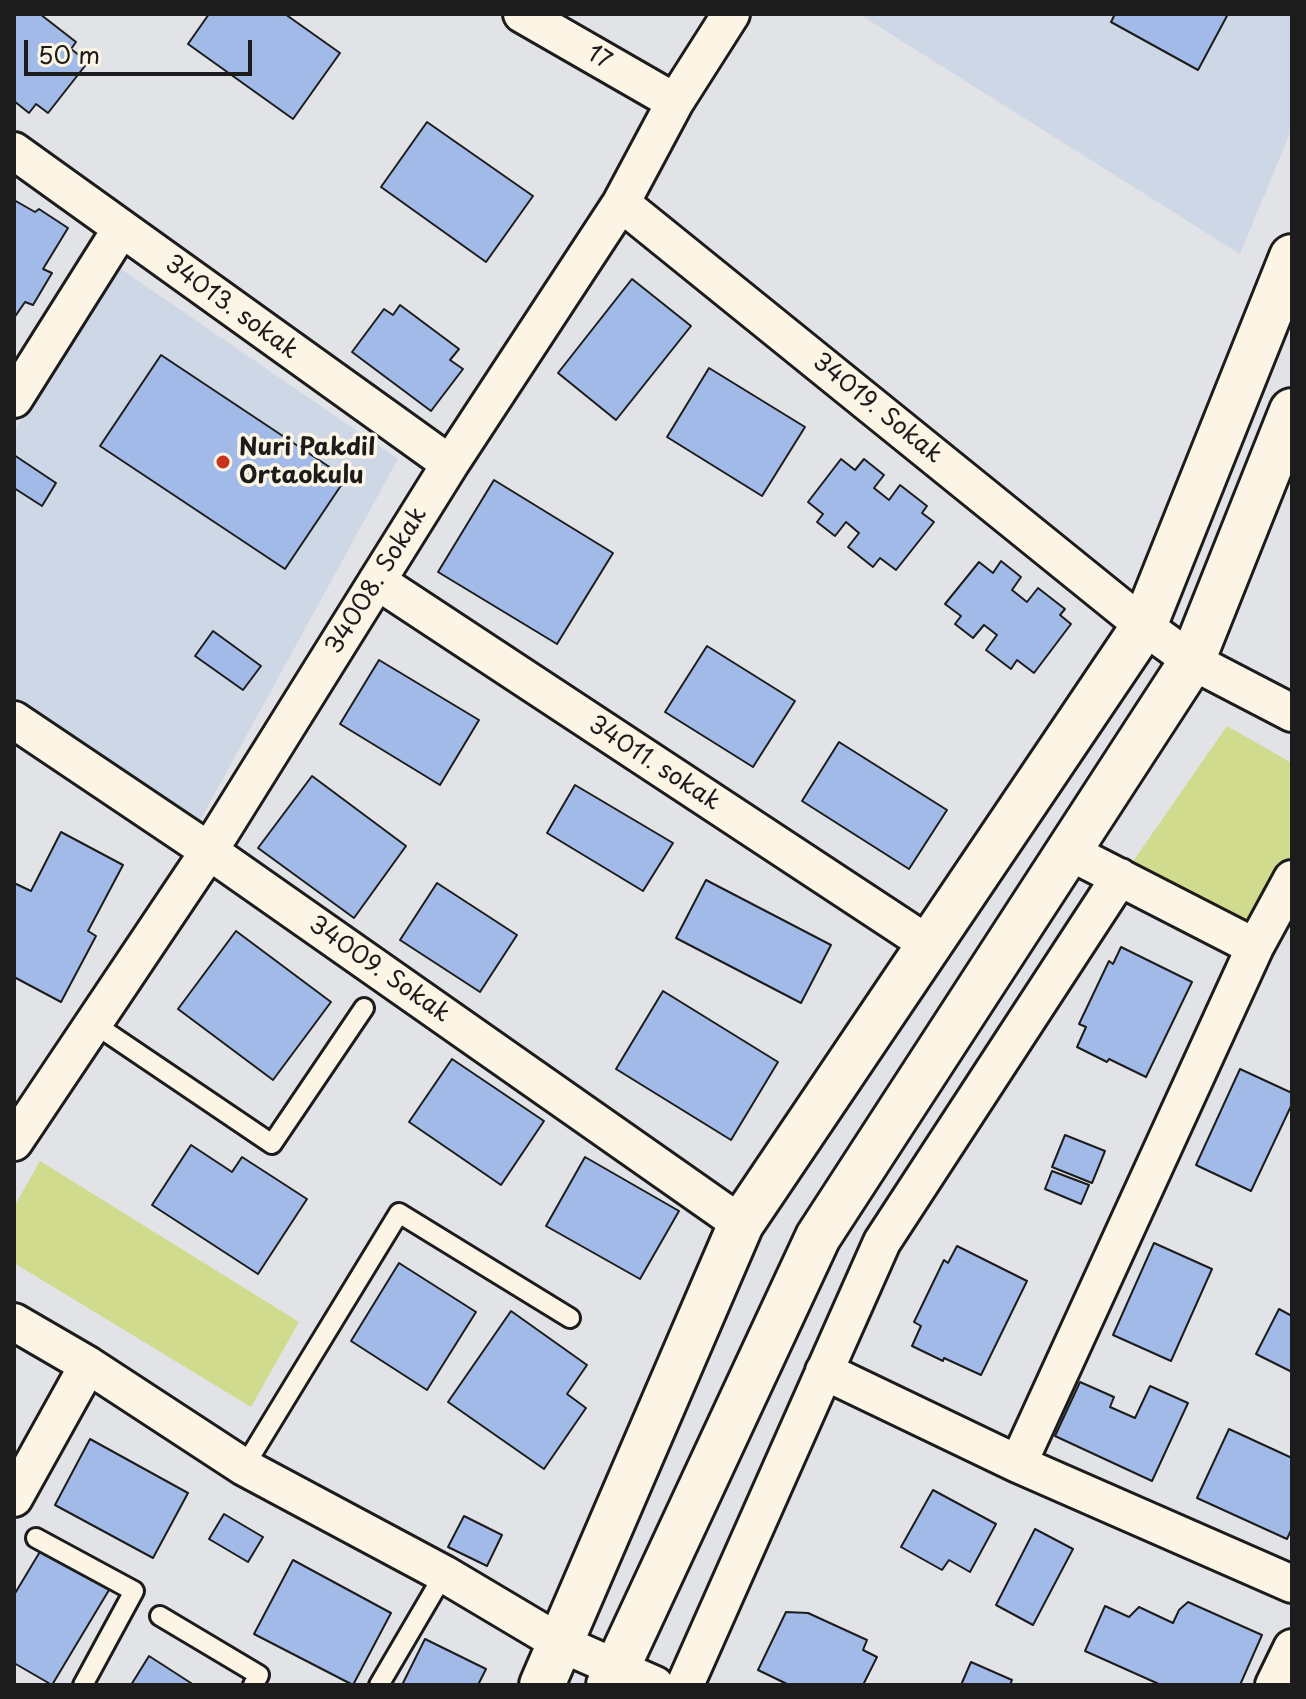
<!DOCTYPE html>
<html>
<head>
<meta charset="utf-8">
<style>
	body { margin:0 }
	#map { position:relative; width:1306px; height:1699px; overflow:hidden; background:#e1e3e6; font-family:"Playpen Sans",sans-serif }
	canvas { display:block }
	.frame { position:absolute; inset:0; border:16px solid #1c1c1c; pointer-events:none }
	.scale { position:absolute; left:24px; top:40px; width:228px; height:36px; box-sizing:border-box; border:4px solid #1c1c1c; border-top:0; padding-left:10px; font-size:24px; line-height:28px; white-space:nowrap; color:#1c1c1c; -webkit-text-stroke:6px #fcf5e5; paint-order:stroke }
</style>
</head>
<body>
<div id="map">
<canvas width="1306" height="1699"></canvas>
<div class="frame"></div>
<div class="scale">50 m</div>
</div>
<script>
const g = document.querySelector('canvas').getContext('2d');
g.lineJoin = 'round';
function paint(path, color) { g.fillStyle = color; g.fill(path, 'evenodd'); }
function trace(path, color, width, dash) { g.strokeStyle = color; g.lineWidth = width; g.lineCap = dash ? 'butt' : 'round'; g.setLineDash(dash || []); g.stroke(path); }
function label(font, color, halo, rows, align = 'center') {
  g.font = font + ' "Playpen Sans",sans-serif'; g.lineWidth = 7; g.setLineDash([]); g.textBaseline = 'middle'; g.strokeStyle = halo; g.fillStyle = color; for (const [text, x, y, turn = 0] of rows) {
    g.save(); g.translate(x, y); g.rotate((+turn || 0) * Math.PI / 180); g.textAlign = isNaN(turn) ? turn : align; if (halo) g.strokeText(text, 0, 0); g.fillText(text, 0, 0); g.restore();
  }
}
paint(new Path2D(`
	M859,14h433v114l-52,126z
	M115,265l283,194 -200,365 -184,-128v-264z`), '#ced7e6');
paint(new Path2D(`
	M1227,726l65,37v94l-41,81 -124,-68z
	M40,1161l259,161 -48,85 -237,-144v-56z`), '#d0db8e');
const building = new Path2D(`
	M14,14h26l36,28 -5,7 17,13 -40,51 -12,-9 -7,9 -15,-12z
	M209,14h76l55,39 -47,66 -105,-75z
	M1115,14h113l-30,56 -87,-48z
	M427,122l106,74 -47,66 -105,-75z
	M14,200l21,12 4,-3 29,19 -25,41 9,4 -19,32 -8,-3 -11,16z
	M632,279l59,47 -75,94 -58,-47z
	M400,305l59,44 -9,11 13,9 -32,42 -79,-59 32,-43 9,6z
	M161,355l185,123 -61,91 -185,-123z
	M709,368l96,59 -43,69 -95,-59z
	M14,455l42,28 -14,23 -28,-18z
	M841,459l14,11 9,-11 20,16 -10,13 15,12 11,-15 27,21 -5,7 12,9 -38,48 -16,-12 -7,9 -25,-20 11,-14 -13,-11 -11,14 -18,-14 6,-8 -15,-12z
	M494,480l119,73 -56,91 -119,-72z
	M1001,561l20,16 -9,13 15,12 11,-14 27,21 -5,6 11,9 -37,49 -17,-13 -6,9 -25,-19 11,-15 -13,-10 -11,13 -18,-14 6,-8 -16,-12 34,-42 14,11z
	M213,631l48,35 -18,24 -48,-34z
	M707,646l88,55 -42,66 -88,-55z
	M379,660l100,60 -39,65 -100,-61z
	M839,742l108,68 -38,59 -107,-68z
	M312,776l94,70 -52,72 -96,-70z
	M575,785l98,58 -30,48 -96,-58z
	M61,832l62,33 -35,66 8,5 -35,66 -47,-25v-94l17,8z
	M706,880l125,65 -30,58 -125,-65z
	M437,883l80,52 -37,57 -80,-52z
	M236,931l95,71 -58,78 -95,-71z
	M1121,947l71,35 -46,95 -37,-18 -2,3 -30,-15 9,-20 -7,-3 30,-63 4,3z
	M663,991l115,71 -47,78 -115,-71z
	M452,1059l92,62 -43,64 -92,-63z
	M1240,1069l52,24v11l-41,87 -55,-26z
	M1065,1135l40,16 -13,32 -40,-16z
	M191,1145l41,27 10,-15 65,42 -49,75 -106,-69z
	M585,1157l94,54 -39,68 -94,-53z
	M1052,1171l37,14 -8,19 -36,-15z
	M1154,1243l58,26 -41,92 -58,-26z
	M957,1246l70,35 -46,94 -37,-17 -1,3 -31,-15 9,-20 -7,-4 30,-62 4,3z
	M399,1263l77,49 -49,78 -76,-49z
	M1279,1309l13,7v56l-36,-18z
	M511,1311l76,54 -20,29 19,14 -42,61 -96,-67z
	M1080,1382l34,15 -4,10 25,11 15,-32 38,17 -36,78 -97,-45z
	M1229,1429l63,29v70l-5,11 -90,-41z
	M90,1439l98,54 -35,65 -98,-53z
	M933,1490l63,34 -26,48 -21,-12 -7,10 -41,-23z
	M224,1514l39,23 -15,25 -39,-23z
	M464,1516l38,19 -15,31 -39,-19z
	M1035,1529l38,20 -40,76 -37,-20z
	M41,1550l68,40 -57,95 -38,-22v-68z
	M293,1560l98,53 -38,72 -99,-51z
	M1188,1602l74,33 -22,50h-79l-76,-34 20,-45 24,11 10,-10 34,16 6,-13z
	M786,1612l22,1 59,27 -4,10 14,7 -14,28h-74l-31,-15z
	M425,1639l61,30 -8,16h-76z
	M149,1656l45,29h-63z
	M971,1662l41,18 -2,5h-49z`);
paint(building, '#a1bae7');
trace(building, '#1c1c1c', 2);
const service = new Path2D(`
	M93,1023l179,121 92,-136
	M244,1467l155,-254 171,105
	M36,1538l98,53 -51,94
	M160,1616l99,59 -6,10
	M379,1685l65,-111`);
const minor = new Path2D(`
	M522,14l153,88
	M14,151l436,313
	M621,203l523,423 48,35 100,52
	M14,399l107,-170
	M377,581l554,365
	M14,720l195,131 532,373
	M1068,851l187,96
	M14,1142l195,-291 241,-387 171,-261 54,-101 56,-88
	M14,1322l74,43 156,102 200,107 116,69 95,42
	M824,1371l194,93 274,120
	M1018,1464l237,-517 37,-68
	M14,1498l74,-133
	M685,1685l197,-443 238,-365
	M1274,1685l18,-37`);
const tertiary = new Path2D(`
	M542,1685l199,-461 403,-598 148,-369
	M609,1685l209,-448 374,-576 100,-250`);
trace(service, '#1c1c1c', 24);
trace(minor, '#1c1c1c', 42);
trace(tertiary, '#1c1c1c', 50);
trace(service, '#fcf5e5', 18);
trace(minor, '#fcf5e5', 36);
trace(tertiary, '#fcf5e5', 44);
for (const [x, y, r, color] of [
	[223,462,8,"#c8321e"]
]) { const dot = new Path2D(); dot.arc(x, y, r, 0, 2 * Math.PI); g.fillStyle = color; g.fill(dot); trace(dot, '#fcf5e5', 3); }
label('24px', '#1c1c1c', '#fcf5e5', [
	["17",599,58,30],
	["34013. sokak",231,308,36],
	["34019. Sokak",877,409,39],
	["34008. Sokak",377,581,-58],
	["34011. sokak",654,764,33],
	["34009. Sokak",379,970,35]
]);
label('bold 24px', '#1c1c1c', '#fcf5e5', [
	["Nuri Pakdil",239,448],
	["Ortaokulu",239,476]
], 'left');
</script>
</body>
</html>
